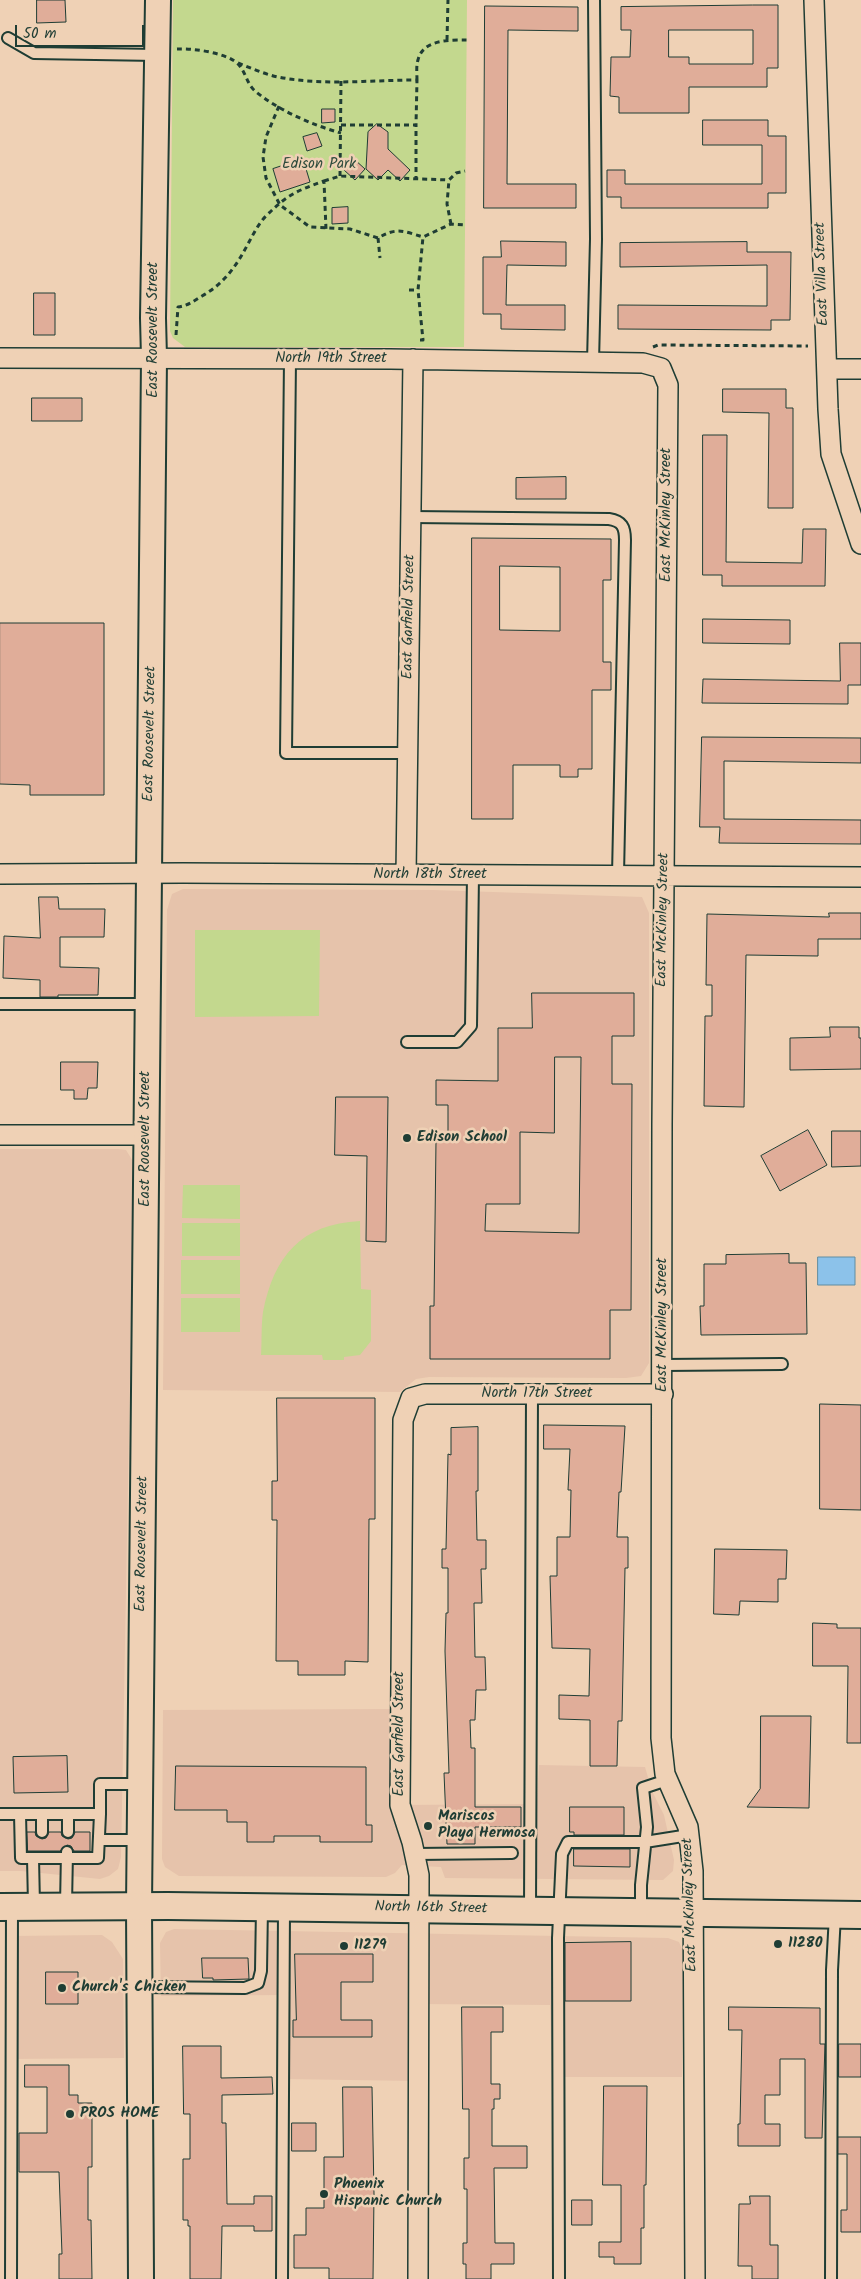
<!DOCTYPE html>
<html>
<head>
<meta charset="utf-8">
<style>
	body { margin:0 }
	#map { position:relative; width:861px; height:2279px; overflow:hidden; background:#efd1b5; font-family:Kalam,sans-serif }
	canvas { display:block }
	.scale { position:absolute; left:15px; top:25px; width:129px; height:22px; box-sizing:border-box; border:2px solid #1f3d34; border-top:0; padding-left:6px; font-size:15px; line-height:18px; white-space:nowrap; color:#1f3d34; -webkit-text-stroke:4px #efd1b5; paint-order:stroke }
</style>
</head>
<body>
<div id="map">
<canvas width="861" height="2279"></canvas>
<div class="scale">50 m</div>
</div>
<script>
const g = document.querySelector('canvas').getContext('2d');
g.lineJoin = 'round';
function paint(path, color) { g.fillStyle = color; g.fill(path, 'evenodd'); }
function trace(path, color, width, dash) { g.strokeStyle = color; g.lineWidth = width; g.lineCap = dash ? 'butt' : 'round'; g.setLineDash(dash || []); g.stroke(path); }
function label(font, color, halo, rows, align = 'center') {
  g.font = font + ' Kalam,sans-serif'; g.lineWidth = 5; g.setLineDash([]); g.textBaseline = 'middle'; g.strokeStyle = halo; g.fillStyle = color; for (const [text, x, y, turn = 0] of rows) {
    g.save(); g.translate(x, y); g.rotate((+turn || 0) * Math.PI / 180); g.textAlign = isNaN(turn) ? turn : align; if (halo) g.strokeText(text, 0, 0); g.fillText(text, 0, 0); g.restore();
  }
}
paint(new Path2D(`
	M183,889l250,1 209,7 7,16v450l-8,13 -15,2 -197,-1 -13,2 -16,13 -237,-2 4,-480 5,-16z
	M0,1149h118l8,1 8,13 -13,694 -3,12 -9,7 -9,3 -79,-8h-21z
	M400,1709v96l137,-1 2,-39 106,2 7,24 12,24 10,45 -1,11 -10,9 -218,-2 -4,-11 -39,-2 -7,8 -9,4 -207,-1 -14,-9 -3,-8 1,-149z
	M174,1929l494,9 11,4 4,9 -1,126h-130l-2,-72 -132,-1v77l-136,-2 1,-84 -122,1 -1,-53 6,-11z
	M102,1935l10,7 11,17 1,99 -114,1 2,-123z`), '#e6c3ab');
paint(new Path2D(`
	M173,0h294l-3,347h-279l-12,-9 -3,-7z
	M195,930h125l-1,86 -124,1z
	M183,1185h57v34l-58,-1z
	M360,1221l1,68 10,1v51l-11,14 -16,2v3h-21l-1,-5h-61c1,-14 0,-29 2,-43 11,-56 38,-88 97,-91z
	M182,1223h58v33h-58z
	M181,1260h59v34h-59z
	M181,1298h59v34h-59z`), '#c3d88e');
const water = new Path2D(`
	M818,1257h37v28h-37z`);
paint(water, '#8cc2ea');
trace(water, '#608da1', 1);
const building = new Path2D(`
	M37,0h28l1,22 -29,1z
	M753,5h25v63h-11v19h-78v26h-70v-16l-9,-1 1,-39h19l1,-27h-10v-23zM669,30h84v34h-64v-7h-20z
	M485,6l93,1v24l-70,-1 -1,154h69v24h-92z
	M322,109h13v13l-13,1z
	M703,120h65v16h18v57h-18v15h-147v-11h-14v-27h18v14h137v-39h-59z
	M377,124l11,8v17l22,21 -10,11 -12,-11 -10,10 -12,-11 2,-37z
	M317,133l5,13 -15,5 -4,-14z
	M303,159l7,23 -30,10 -7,-23z
	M354,159l11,10 -10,11 -11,-10z
	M348,207v16l-16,1v-16z
	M501,241l65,1v24l-59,-1 -1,40h59v25l-64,-1v-15h-18v-57h18z
	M747,242v10h44l-1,68h-19v10l-153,-1v-24l149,1v-41l-147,2v-24z
	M34,293h21v42h-21z
	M723,389h63v19h7v100h-25l1,-95 -46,-1z
	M32,398h50v23h-50z
	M703,435h24l-1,127 76,1 1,-34h23l-1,57h-103v-11h-19z
	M566,477v22h-50v-21z
	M472,538l139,1v41h-8v82h8v28h-19v79h-14v8h-18v-12h-47v54h-41zM500,566l60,1v64l-60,-1z
	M703,619l87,1v24l-87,-1z
	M0,623h104v172h-74v-10l-30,-1z
	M840,643h21v42h-13v19l-146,-1 1,-24 137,2z
	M702,737l159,1v25l-137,-2v58l137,1v24l-142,-1 1,-16h-20z
	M39,897h19l1,12h46l-1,28h-44v30l39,1 -1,27h-40v2h-18v-17l-37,-2 1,-42 36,2z
	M829,913h32v26h-43v17l-72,-1 -2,152 -40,-1 1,-90h7v-31h-6l1,-71 122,3z
	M532,993h102v43h-22v48h20l-1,226h-21v49h-180v-53h4l2,-165h12v-36h-12v-25l62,1v-53h34zM555,1057h26l-2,176 -94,-2 1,-27h34v-72l34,1z
	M830,1027h29v11h2v31l-71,1v-32l40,-1z
	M61,1062h37l-1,26h-9l-1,11h-13v-9h-13z
	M336,1097h52l-2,145 -20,-1 1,-85 -32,-1z
	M808,1130l19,35 -47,26 -19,-35z
	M832,1131h29v35l-29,1z
	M789,1254v9h17l1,71 -106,1 -1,-29h4v-42h22v-9z
	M277,1398h98v121h-6l-1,143 -23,-1v14h-47v-14h-22l1,-141h-5v-39h5z
	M820,1404l41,1v105l-41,-1z
	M544,1425l81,1 -4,66h-2l-2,45h11v31h-3l-3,153h-4l-1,45h-27v-46l-31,-1v-24l30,1 1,-47 -38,-1 -2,-72h7v-39h13l1,-47h-3l2,-41h-26z
	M478,1427v64h-2l1,49h9v29h-5l1,34h-8l1,54h10l1,33h-10l-1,30h-5l1,28h4v59h46v20h-46v17h-28l-3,-71h5l-4,-122 1,-38h2v-45h-6v-19h4l2,-95 3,1v-27z
	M715,1549l72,1 -1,29h-8v23l-38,-1 -1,14 -25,-1z
	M813,1623l24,1v4h24v115h-14l1,-77h-35z
	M761,1716h50l-2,92 -62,-1 13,-18z
	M67,1756l1,36 -54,1 -1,-36z
	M176,1766l190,1v58h6v17h-52v-6h-46v6h-27v-20h-20v-12h-52z
	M570,1807h54v28h-50v-3h-4z
	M27,1832h8l1,4 6,3 4,-1 3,-6h12l1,4 6,3 4,-1 3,-6h15v19h-16l-3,-5 -4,-1 -7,6h-32z
	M574,1849h56v18l-56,-1z
	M631,1942v59h-66v-58z
	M295,1954h78v28h-32v38h31v17h-79v-17h3z
	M202,1958h46l1,21 -36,1v-2h-10z
	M46,1972h32v32h-32z
	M462,2007h41v25h-12v52h9v15h-6v10h-2v37h35v22h-33l1,75h19v21h-23v15h-25v-15h-3v-21h4v-54h-3v-31h5v-49h-6z
	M729,2007l91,1v36h5l-3,94h-17v-79h-25v36h-15v29h15v22h-42v-22h2l2,-94h-13z
	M839,2044h22v33h-22z
	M183,2046h38v32l51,-1 1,17 -51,1v28h4l1,81h27v-8h18v35h-18v-5h-32l-1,53h-31v-53h-2v-6h-5v-61h7v-45h-6z
	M25,2065h44v30h9v8h14v64h-4v53h3l1,59h-33v-25h3l-3,-82h-40v-39h28v-46h-22z
	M604,2086h43l-1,99h-2v43h-3v36h-27v-7h-15v-15h22v-57h-18z
	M343,2087h29l2,107 -1,85h-44v-11h-35v-33h12v-27h18v-51h19z
	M292,2123h24v28h-24z
	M838,2137h23v95h-20v-22h6v-56h-9z
	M750,2196h20v49h8v34h-26v-13h-14l1,-62h11z
	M572,2200h20v25h-20z`);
paint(building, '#e0ad99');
trace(building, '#1f3d34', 1);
const service = new Path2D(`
	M8,38l26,15 123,2
	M290,359l-4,394h122
	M593,362l3,-123 -2,-239
	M411,517l198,2c13,2 16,8 16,21l-7,335
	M0,1004h147
	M407,1042h50l14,-16 2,-151
	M663,1365l119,-1
	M0,1814h100v-30h40
	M20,1814l1,44h77l2,-44
	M42,1814v18
	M68,1814v18
	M99,1840h41
	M415,1854l97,-1
	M33,1858l1,47
	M66,1905l1,-53
	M530,1909l2,-515
	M641,1912v-27l6,-58 -4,-39 24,-8
	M139,1987l106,1 13,-5 3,-12 1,-64
	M11,2279l1,-371
	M282,2279l2,-371
	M559,2279l-1,-341 4,-84 6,-12h77l44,-7
	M831,2279l1,-309 3,-55`);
const minor = new Path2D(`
	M814,0l14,409 3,45 30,90
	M0,358l390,1 253,4 18,5 7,17 -6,738 -1,615 4,36 23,53 5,44 2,408
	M827,369h34
	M0,874l183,-1 678,4
	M406,874l7,-515
	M0,1135h146
	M418,2279l1,-404 -7,-33 -12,-37 3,-385 8,-22 14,-4h238`);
const tertiary = new Path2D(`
	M141,2279l-2,-373 15,-1548 -1,-40 5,-318`);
const secondary = new Path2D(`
	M0,1907l168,-1 693,9`);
trace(service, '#1f3d34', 14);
trace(minor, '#1f3d34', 22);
trace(tertiary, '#1f3d34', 28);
trace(secondary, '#1f3d34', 30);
trace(new Path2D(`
	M447,40l1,-40
	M177,49c16,-1 52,4 62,16 7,8 8,19 16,26 23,19 57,34 86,42
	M238,63c13,5 26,11 40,14 45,9 93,3 139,3l-1,45
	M417,80c0,-6 -1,-14 1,-20 5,-21 32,-20 49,-20
	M279,106l-13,31 -3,20 3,21 14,27 30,22 40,2 28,9c19,-11 25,-7 45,-1l28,-13 14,1
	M341,125h75v53
	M340,176l1,-96
	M324,181l16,-5 109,4
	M451,224l-4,-20 2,-24 7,-7 9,-2
	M378,238l2,20
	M409,290h9
	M176,335l2,-28c9,-1 16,-6 24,-11 23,-13 35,-31 47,-54 5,-9 10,-19 17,-26 21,-21 30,-25 58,-35l2,48
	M420,340h3l-5,-50 5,-53
	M653,347l5,-2 150,1`), '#1f3d34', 3, [5, 4]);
trace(service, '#efd1b5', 10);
trace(minor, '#efd1b5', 19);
trace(tertiary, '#efd1b5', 24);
trace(secondary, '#efd1b5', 26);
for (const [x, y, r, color] of [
	[407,1138,5,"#1f3d34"],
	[428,1826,5,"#1f3d34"],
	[778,1944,5,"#1f3d34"],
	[344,1946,5,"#1f3d34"],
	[62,1988,5,"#1f3d34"],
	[70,2114,5,"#1f3d34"],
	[324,2194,5,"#1f3d34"]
]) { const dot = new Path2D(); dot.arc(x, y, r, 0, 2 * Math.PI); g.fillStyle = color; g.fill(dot); trace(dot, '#efd1b5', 2); }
label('15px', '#2f4c3d', '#efd1b5', [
	["Edison Park",319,165]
]);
label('15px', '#1f3d34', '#efd1b5', [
	["East Villa Street",823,274,-92],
	["East Roosevelt Street",154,330,-90],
	["North 19th Street",331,359],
	["East McKinley Street",667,515,-90],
	["East Garfield Street",410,617,-89],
	["East Roosevelt Street",151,734,-89],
	["North 18th Street",430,875],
	["East McKinley Street",664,920,-89],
	["East Roosevelt Street",146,1139,-90],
	["East McKinley Street",663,1325,-90],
	["North 17th Street",537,1394],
	["East Roosevelt Street",143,1544,-89],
	["East Garfield Street",400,1734,-90],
	["East McKinley Street",691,1905,-92],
	["North 16th Street",431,1909,1]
]);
label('bold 15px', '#1f3d34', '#efd1b5', [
	["Edison School",417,1138],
	["Mariscos",438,1817],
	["Playa Hermosa",438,1834],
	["11280",788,1944],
	["11279",354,1946],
	["Church's Chicken",72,1988],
	["PROS HOME",80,2114],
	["Phoenix",334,2185],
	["Hispanic Church",334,2202]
], 'left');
</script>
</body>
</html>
